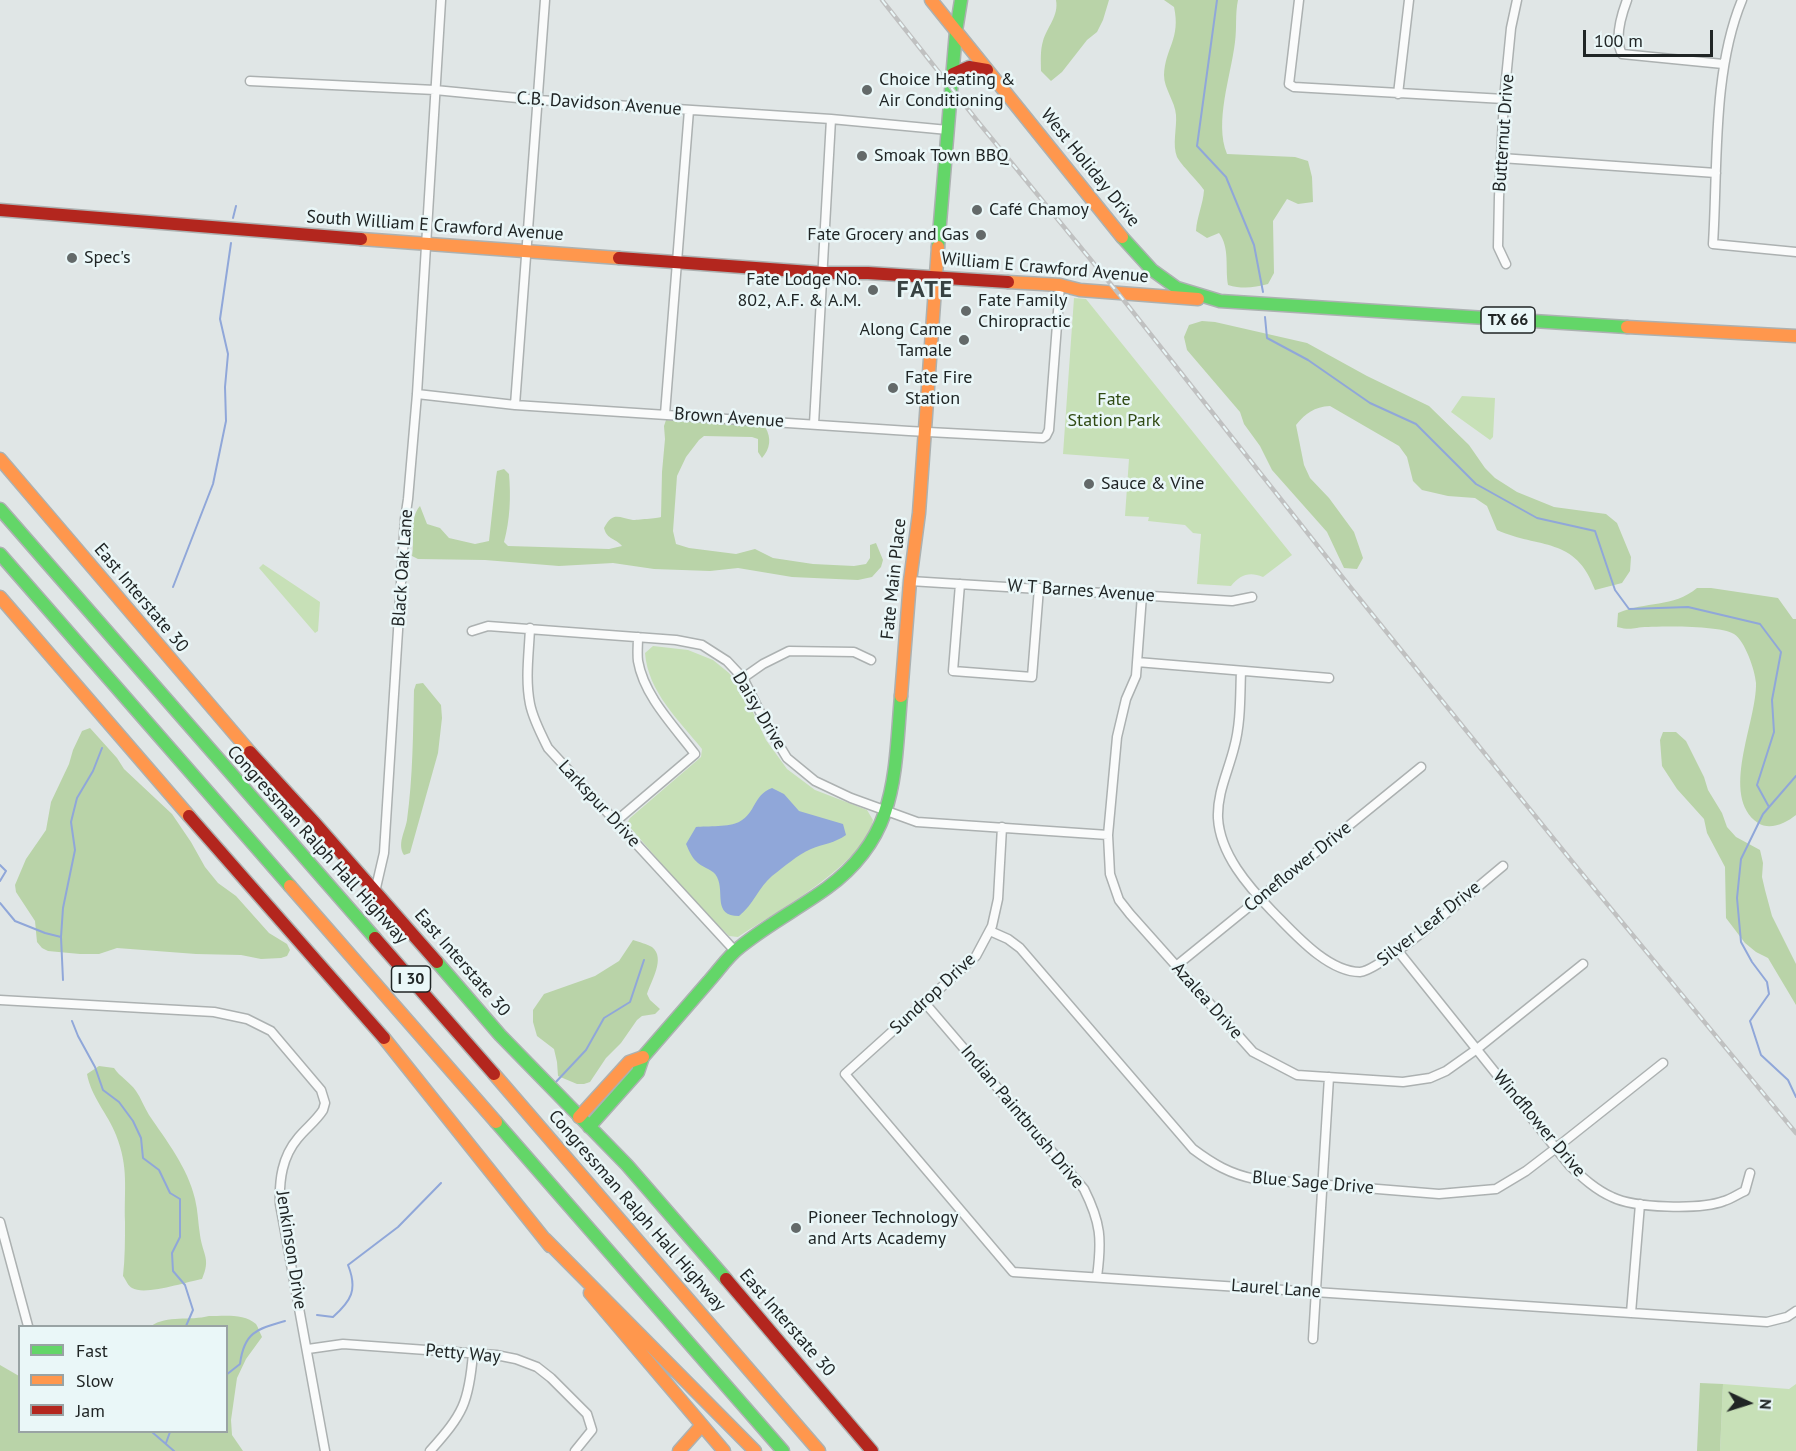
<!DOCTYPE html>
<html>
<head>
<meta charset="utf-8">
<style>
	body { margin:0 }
	#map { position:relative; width:1796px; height:1451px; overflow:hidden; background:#e0e6e6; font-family:"PT Sans",sans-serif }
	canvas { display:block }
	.legend { position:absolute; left:18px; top:1325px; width:210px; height:108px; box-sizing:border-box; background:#eaf7f8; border:2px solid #99a3a4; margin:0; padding:8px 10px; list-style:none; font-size:18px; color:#202525 }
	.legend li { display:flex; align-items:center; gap:12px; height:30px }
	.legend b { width:30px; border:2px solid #99a3a4 }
	.north { position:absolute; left:1718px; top:1373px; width:60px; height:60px; -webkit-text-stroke:4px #eaf7f8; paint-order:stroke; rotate:94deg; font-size:16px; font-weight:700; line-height:24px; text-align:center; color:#202525 }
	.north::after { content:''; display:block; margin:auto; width:21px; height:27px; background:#202525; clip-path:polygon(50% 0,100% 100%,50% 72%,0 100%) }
	.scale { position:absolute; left:1583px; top:30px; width:130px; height:27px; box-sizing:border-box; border:3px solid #202525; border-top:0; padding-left:8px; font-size:18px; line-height:21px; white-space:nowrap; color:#202525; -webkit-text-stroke:4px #eaf7f8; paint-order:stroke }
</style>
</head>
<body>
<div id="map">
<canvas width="1796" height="1451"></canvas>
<ul class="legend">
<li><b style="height:8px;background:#63d668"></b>Fast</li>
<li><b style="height:8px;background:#ff974d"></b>Slow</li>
<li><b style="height:8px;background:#b3261e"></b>Jam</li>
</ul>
<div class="north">N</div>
<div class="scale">100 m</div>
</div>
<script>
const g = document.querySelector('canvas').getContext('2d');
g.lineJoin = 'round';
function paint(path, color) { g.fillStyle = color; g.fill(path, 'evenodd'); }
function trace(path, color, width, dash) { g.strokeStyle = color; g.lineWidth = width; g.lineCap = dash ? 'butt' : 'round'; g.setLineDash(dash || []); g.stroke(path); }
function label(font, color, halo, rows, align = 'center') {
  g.font = font + ' "PT Sans",sans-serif'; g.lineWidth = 5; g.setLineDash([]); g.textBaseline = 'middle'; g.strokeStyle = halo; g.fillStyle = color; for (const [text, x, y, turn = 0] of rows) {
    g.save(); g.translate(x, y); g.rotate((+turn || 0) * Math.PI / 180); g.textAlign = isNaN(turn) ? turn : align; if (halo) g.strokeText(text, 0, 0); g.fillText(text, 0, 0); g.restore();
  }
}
paint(new Path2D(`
	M1074,298l12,1 206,256 -29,22c-14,-6 -23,-2 -32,9l-34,-2 4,-50 -8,-1 -8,-8 -37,-4 1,-4 -24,-1 4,-57 -66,-5z
	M1462,396l33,2 -2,39 -3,3 -39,-28z
	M263,564l57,38 -2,29 -3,2 -56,-65z
	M653,646l35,4 25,10 16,13 15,20 22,47 21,29 28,21 52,20 6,10c-8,44 -99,93 -135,117l-9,-1 -32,-31 -68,-79 -1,-4 2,-4 71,-61 1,-8c-23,-29 -54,-57 -57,-96z
	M1723,1384l66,5 7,-5v67h-76z`), '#c7e0b7');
paint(new Path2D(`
	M1056,0h53l-6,20 -6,12 -10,8 -25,32 -11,9 -10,-10c0,-10 -1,-20 2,-30 4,-14 16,-25 13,-41z
	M1164,0h74c-3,14 -1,28 -3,42 -4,34 -21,80 -8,112l68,3 13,4 4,16 1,25 -15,2 -11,-5 -14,22 1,52 -6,11c-15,4 -26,5 -40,1 -3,-18 2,-37 -9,-52l-12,5 -11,-7c1,-15 7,-26 8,-41 -6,-9 -23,-25 -27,-33 -5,-12 0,-29 -1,-42 -1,-14 -12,-26 -12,-40 1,-27 17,-36 10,-68z
	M1202,321l13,1 92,21 60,33 62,30 40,39 16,23 10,10 22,14 37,15 52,7 11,9 14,34 -1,14 -8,12 -27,7c-19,-54 -56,-41 -98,-60l-10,-24 -12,-8 -27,-2 -26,-6 -9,-9 -6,-24 -8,-11 -69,-40c-16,1 -24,7 -34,19l8,40 6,13 19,20 25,34 9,26 -6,11 -13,-1 -17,-36 -55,-62 -12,-24 -16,-22 -4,-12 -53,-62 -3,-13 5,-12z
	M666,420l93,6 6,1c7,11 5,22 -3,31l-4,-6v-13l-6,-2 -48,-1 -5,4 -13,17 -9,19 -4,55 3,13 13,4 47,6 19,-5 18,9 40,6 41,2 12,-2 4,-6v-13l6,-2 7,17 -2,7 -9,10 -14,3 -66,-3 -54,-9 -28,3 -56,-2 -41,-6 -54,3 -74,-6 -67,-1 -6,-3c3,-16 -3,-38 8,-50l7,18 13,4 9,10 26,6 14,-3 7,-64 1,-6 7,-2 5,5c2,23 1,46 -5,68l4,4 101,3 13,-3c-6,-8 -15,-6 -18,-18 9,-17 15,-10 29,-8 3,0 25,-2 28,-3l1,-45 3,-33 -1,-13z
	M1697,588h14l67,10 15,21h3v196c-10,8 -26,16 -38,8 -39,-27 -1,-101 -2,-140 -1,-13 -11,-42 -22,-49 -12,-8 -69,-8 -86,-7 -15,0 -15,4 -31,0l1,-14c28,-12 55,-5 79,-25z
	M423,683l18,22 1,13 -4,35 -28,100 -6,2c-7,-11 1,-23 3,-35 6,-43 6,-87 7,-130l2,-6z
	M90,728l27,30 7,11 48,45 19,28 14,25 13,16 18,13 33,37 18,11 3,6 -3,6 -6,2 -20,1 -20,-4 -45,-1 -79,-6 -18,6h-19l-32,-3 -6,-3 -5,-6 -2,-21 -19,-29 -1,-7 11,-26 20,-29 5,-28 18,-38 4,-14 9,-19z
	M1663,732h13l10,9 18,36 4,13 14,23 5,14 9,10 24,13 3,13 -1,14 3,13 7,26 24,48v41l-28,-47 -12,-6 -11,-9 -19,-25 -1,-51 -18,-34 -3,-14 -27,-30 -15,-23 -2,-26z
	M633,940c6,2 14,4 19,7 14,11 -1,34 -5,47l3,6 10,9 -5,5 -13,2 -5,4 -16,23 -15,15 -16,24 -6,2h-7l-19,-8 -1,-14 -3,-13 -17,-13 -4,-14v-12l11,-16 51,-18 24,-15z
	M99,1066l15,2c6,9 16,14 22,23 5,7 8,16 13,24 17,25 39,53 46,84 3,12 3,24 5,36 3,21 11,23 2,44 -17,3 -57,17 -70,9 -4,-2 -6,-8 -9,-12 2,-18 2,-36 2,-54 -1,-34 4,-54 -9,-87 -8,-21 -25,-38 -29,-61z
	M209,1316c14,0 35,-3 47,8 2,3 4,9 6,13l-16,22 -9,19 -6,42 1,15 11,16h-243v-86l19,11 1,56h206v-106h-75c16,-11 39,-5 58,-10z
	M1700,1383l23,1 -3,67h-23z`), '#b9d3a8');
paint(new Path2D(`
	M772,788l12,6 15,17 44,13 3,11c-11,8 -23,9 -35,14 -14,6 -27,18 -39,27 -13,11 -19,29 -33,40 -27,0 -14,-24 -22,-39 -4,-8 -12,-8 -19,-14 -6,-5 -9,-12 -12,-19l10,-17c11,-1 34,0 43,-5 18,-10 13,-26 33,-34z`), '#90a7d9');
trace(new Path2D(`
	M1217,0l-20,146 29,31 28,68 9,47
	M233,218l3,-12
	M1265,317l2,21 41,22 62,43 46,21 60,60 61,34 58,13 20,59 14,19 59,-2 72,17 21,28 -9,48 2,32 -17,53 12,22
	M173,587l40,-103 13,-63 -1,-34 3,-33 -8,-35 11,-76
	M1796,776l-33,38 -22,45 -4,39 4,44 11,20 15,20 2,12 -19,27 11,34 27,25 8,17
	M0,865l6,6 -6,10
	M0,903l15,18 30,12 16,4 2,43
	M61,937l2,-29 12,-58 -4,-28 6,-24 16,-27 9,-23
	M72,1021l6,15 17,31 8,23 16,12 14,19 8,17 2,20 16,12 11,23 10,6v38l-8,16 1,18 12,14 8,25 -7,16
	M554,1084l32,-34 18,-32 26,-16 14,-42
	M317,1315l16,2c18,-16 25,-27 15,-52l50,-38 43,-44
	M226,1375l14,-11c4,-32 17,-35 45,-43
	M152,1432l22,19
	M166,1443l4,-11`), '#90a7d9', 2);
const street = new Path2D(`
	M1299,0l-10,84 5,3 210,12
	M1627,0c-6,16 -13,39 -5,54l101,10
	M1742,0c-30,72 -24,167 -29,244l83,8
	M250,81l185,9 103,10 293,19 117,11
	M1398,94l11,-94
	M1501,158l215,15
	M1506,264l-8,-17 1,-50 5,-98 7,-71 6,-28
	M417,394l98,11 394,26 134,7 3,-2 3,-6 11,-145
	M515,405l30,-405
	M665,414l24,-304
	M814,424l17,-305
	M910,581l322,20 20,-4
	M960,584l-7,87 79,6 7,-89
	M1142,595l-6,81 -10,23 -9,38 -9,98 2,39 9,26 11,14 123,138 44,23 106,7 27,-4 16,-7 31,-22 106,-85
	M530,628c-1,25 -5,51 0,76 3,15 11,30 18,44l187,203
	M472,631l16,-5 188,14 26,5 25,16 16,17 21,42 23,38 28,23 36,17 66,24 191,13
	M1137,662l192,16
	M1241,671c-1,25 0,52 -7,77 -6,24 -17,45 -16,70 2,36 30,68 54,93 21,21 55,61 88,61 21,-1 121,-88 143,-106
	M743,678l20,-14 26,-13 65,1 17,8
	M615,822l80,-68c-21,-28 -51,-58 -57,-93 -1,-8 0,-16 0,-24
	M1002,827l-4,72 -6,27 -16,30 -131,118 168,198 754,50 20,-5 9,-6
	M375,892l9,-39 21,-334 3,-20 9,-105 24,-394
	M990,931l18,8 12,9 173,201c20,15 37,25 62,30l184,15 57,-5 30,-18 30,-23 107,-85
	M1398,951l172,215c13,12 26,24 42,31 22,11 88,13 112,4 7,-2 14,-7 21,-10l5,-18
	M1176,966l245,-199
	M0,1000l214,12 33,7 24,12 50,59 4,13 -2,7c-7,11 -17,18 -25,28 -16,19 -19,42 -18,66l45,247
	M925,1003l159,186c17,34 18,50 13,88
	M0,1222l28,104
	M1631,1313l9,-109
	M1313,1339l16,-262
	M308,1349l35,-5 153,11 20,4 21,8 14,11 36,36 5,16 -17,21
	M430,1451c33,-37 39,-48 43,-98`);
const fast = new Path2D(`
	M1122,237l30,33 25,18 43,13 407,26
	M938,247l18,-216 5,-31
	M0,509l375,429
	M0,554l290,332
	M437,962l63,73 127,130 99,114
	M496,1122l287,329
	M589,1127l49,-55 5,-15c22,-25 44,-51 66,-76 10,-11 19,-25 31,-34 27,-22 58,-38 87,-59 71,-52 67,-112 74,-192`);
const slow = new Path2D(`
	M931,0l191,237
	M361,239l258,19
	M1008,282l52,3 20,5 118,9
	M1627,327l169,9
	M0,459l250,293
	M0,597l189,219
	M901,696l9,-115 9,-68 19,-266
	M290,886l206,236
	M384,1038l166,208
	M494,1074l325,377
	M579,1117l50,-55 14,-5
	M545,1239l210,212
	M590,1293l134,158
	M679,1451l23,-26`);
const jam = new Path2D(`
	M953,74l16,-7 18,3
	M0,210l361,29
	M619,258l205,15h44l140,9
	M250,752l65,71 122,139
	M189,816l195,222
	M375,938l119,136
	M726,1279l146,172`);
trace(street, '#acb1b1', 11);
trace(fast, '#acb1b1', 15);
trace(slow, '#acb1b1', 15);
trace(jam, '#acb1b1', 15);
trace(street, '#fafbfb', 8);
trace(fast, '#63d668', 12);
trace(slow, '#ff974d', 12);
trace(jam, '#b3261e', 12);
const rail = new Path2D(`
	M882,0l97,123 139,170 233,295 219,271 226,274`);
trace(rail, '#c0c1c1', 4.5);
trace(rail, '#eaf7f8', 2, [7]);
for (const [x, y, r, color] of [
	[867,90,6,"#636969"],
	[862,156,6,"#636969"],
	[977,210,6,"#636969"],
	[981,235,6,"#636969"],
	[72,258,6,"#636969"],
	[873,290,6,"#636969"],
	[966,311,6,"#636969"],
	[964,340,6,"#636969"],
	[893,388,6,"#636969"],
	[1089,484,6,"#636969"],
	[796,1228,6,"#636969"]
]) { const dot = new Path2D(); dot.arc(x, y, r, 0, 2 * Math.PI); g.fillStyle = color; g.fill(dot); trace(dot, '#eaf7f8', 2); }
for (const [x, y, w] of [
	[1508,320,54],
	[411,979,39]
]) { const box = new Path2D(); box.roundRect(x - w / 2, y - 13, w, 26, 4.5); g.fillStyle = '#eaf7f8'; g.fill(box); trace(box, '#202525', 1.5); }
label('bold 16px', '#202525', null, [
	["TX 66",1508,320],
	["I 30",411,979]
]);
label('18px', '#202525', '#eaf7f8', [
	["Choice Heating &",879,80],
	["Air Conditioning",879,101],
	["Smoak Town BBQ",874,156],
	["Café Chamoy",989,210],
	["Fate Grocery and Gas",969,235,"right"],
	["Spec's",84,258],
	["Fate Lodge No.",861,280,"right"],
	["802, A.F. & A.M.",861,301,"right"],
	["Fate Family",978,301],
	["Chiropractic",978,322],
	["Along Came",952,330,"right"],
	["Tamale",952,351,"right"],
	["Fate Fire",905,378],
	["Station",905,399],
	["Sauce & Vine",1101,484],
	["Pioneer Technology",808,1218],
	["and Arts Academy",808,1239]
], 'left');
label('18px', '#202525', '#eaf7f8', [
	["C.B. Davidson Avenue",599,104,4],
	["Butternut Drive",1504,133,-86],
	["West Holiday Drive",1090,168,51],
	["South William E Crawford Avenue",435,226,4],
	["William E Crawford Avenue",1045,268,5],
	["Brown Avenue",729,418,4],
	["Black Oak Lane",403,568,-86],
	["Fate Main Place",894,579,-84],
	["W T Barnes Avenue",1081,591,4],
	["East Interstate 30",141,598,50],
	["Daisy Drive",759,711,59],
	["Larkspur Drive",599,804,47],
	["Congressman Ralph Hall Highway",317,845,48],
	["Coneflower Drive",1298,867,-39],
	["Silver Leaf Drive",1429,924,-38],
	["East Interstate 30",462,963,49],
	["Sundrop Drive",933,994,-43],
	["Azalea Drive",1207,1001,48],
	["Indian Paintbrush Drive",1022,1117,50],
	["Windflower Drive",1539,1124,50],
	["Blue Sage Drive",1313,1183,5],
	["Congressman Ralph Hall Highway",637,1211,49],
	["Jenkinson Drive",291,1250,81],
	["Laurel Lane",1276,1289,4],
	["East Interstate 30",787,1323,49],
	["Petty Way",463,1354,5]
]);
label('18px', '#304b14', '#eaf7f8', [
	["Fate",1114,400],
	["Station Park",1114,421]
]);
g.letterSpacing = '1.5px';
label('bold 24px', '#374242', '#eaf7f8', [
	["FATE",925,290]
]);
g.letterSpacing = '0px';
</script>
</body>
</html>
